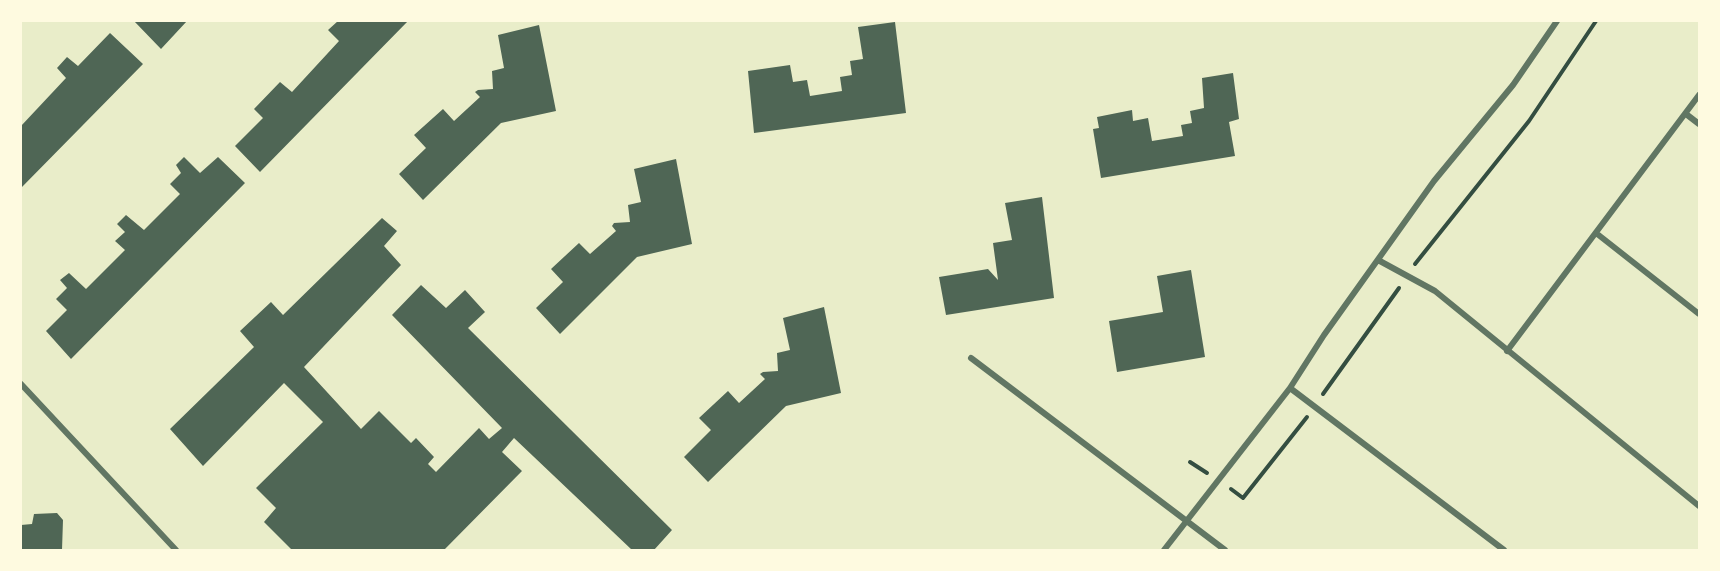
<!DOCTYPE html>
<html>
<head>
<meta charset="utf-8">
<style>
	body { margin:0 }
	#map { position:relative; width:1720px; height:571px; overflow:hidden; background:#e9edc9; font-family:Spectral,serif }
	canvas { display:block }
	.frame { position:absolute; inset:0; border:22px solid #fefae0; pointer-events:none }
</style>
</head>
<body>
<div id="map">
<canvas width="1720" height="571"></canvas>
<div class="frame"></div>
</div>
<script>
const g = document.querySelector('canvas').getContext('2d');
g.lineJoin = 'round';
function paint(path, color) { g.fillStyle = color; g.fill(path, 'evenodd'); }
function trace(path, color, width, dash) { g.strokeStyle = color; g.lineWidth = width; g.lineCap = dash ? 'butt' : 'round'; g.setLineDash(dash || []); g.stroke(path); }
paint(new Path2D(`
	M134,21h53l-26,28z
	M338,21h70l-148,151 -25,-26 28,-28 -9,-9 26,-27 12,10 47,-51 -11,-11z
	M895,22l11,91 -152,20 -6,-62 42,-6 3,17 14,-2 3,16 32,-5 -2,-14 12,-2 -2,-14 13,-2 -5,-32z
	M539,25l17,86 -55,12 -78,77 -24,-26 27,-26 -12,-13 29,-26 11,12 26,-24 -5,-5 3,-2 15,-1 -1,-18 12,-3 -6,-33z
	M110,33l33,31 -122,124v-62l45,-48 -9,-10 10,-11 11,9z
	M1233,73l6,46 -10,3 6,34 -134,22 -8,-49 6,-1 -2,-11 35,-7 1,11 15,-3 4,23 31,-5 -2,-11 11,-2 -2,-12 14,-3 -2,-30z
	M184,157l16,16 18,-16 27,26 -174,176 -25,-28 21,-21 -11,-11 11,-11 -7,-8 9,-7 17,16 39,-39 -10,-9 10,-9 -8,-8 9,-9 18,15 36,-36 -10,-10 11,-11 -5,-8z
	M676,159l16,85 -55,13 -77,77 -24,-26 27,-26 -12,-13 28,-26 11,11 26,-23 -4,-5 2,-3 16,-1 -2,-17 13,-3 -7,-33z
	M1042,197l12,101 -108,17 -7,-38 49,-8 10,11 -5,-37 19,-3 -7,-37z
	M382,218l15,13 -13,15 17,19 -97,102 57,62 18,-18 32,32 5,-5 18,19 -6,7 8,8 43,-44 10,11 13,-11 -110,-113 29,-30 25,23 19,-18 20,22 -17,16 204,202 -18,20h-22l-118,-112 -12,14 20,19 -78,79h-152l-28,-28 12,-14 -20,-20 67,-66 -39,-39 -81,83 -33,-37 84,-82 -14,-16 31,-29 12,13z
	M1191,270l14,87 -88,15 -8,-51 54,-9 -6,-36z
	M824,307l17,86 -55,13 -78,76 -24,-25 27,-27 -12,-12 29,-27 11,12 26,-24 -5,-5 3,-2 15,-1 -1,-18 13,-3 -7,-32z
	M57,513l6,7 -1,30h-41v-25l11,-1 2,-10z`), '#4f6655');
trace(new Path2D(`
	M1415,264l114,-143 67,-100
	M1323,394l76,-106
	M1190,462l17,11
	M1231,489l12,9 64,-81`), '#344e41', 4);
trace(new Path2D(`
	M1686,114l13,10
	M1596,233l103,81
	M1378,260l57,31 264,215
	M1507,351l192,-256
	M971,358l254,192
	M21,384l155,166
	M1290,388l214,162
	M1164,550l126,-162 34,-53 110,-154 79,-96 44,-64`), '#617663', 6);
</script>
</body>
</html>
